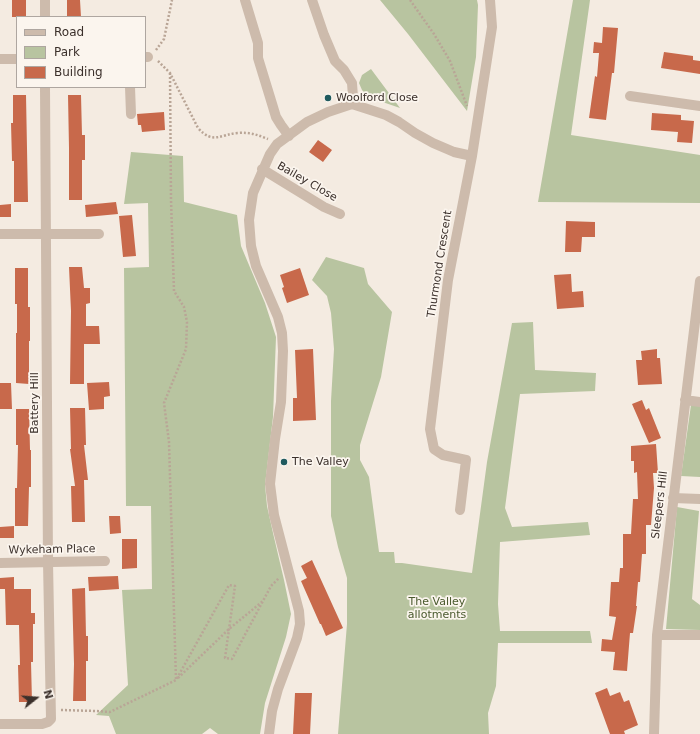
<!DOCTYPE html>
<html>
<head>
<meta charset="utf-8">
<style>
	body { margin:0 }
	#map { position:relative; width:700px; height:734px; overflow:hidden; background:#f4ebe1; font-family:"DejaVu Sans",sans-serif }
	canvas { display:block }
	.legend { position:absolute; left:16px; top:16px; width:130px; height:72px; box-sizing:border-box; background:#fbf5ee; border:1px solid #aea6a0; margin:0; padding:5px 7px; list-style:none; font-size:12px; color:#3b302b }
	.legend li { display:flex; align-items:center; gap:8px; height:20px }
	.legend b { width:20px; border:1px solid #aea6a0 }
	.north { position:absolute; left:16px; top:678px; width:40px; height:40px; -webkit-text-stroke:3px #fbf5ee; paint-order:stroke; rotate:73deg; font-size:11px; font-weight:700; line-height:16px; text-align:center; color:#3b302b }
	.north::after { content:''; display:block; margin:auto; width:14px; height:18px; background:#3b302b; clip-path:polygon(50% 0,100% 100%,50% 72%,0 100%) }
</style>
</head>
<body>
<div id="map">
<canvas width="700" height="734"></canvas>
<ul class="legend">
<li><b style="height:5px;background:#cdbbac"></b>Road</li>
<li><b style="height:11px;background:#b8c4a0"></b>Park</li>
<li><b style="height:11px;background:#c8694b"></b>Building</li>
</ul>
<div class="north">N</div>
</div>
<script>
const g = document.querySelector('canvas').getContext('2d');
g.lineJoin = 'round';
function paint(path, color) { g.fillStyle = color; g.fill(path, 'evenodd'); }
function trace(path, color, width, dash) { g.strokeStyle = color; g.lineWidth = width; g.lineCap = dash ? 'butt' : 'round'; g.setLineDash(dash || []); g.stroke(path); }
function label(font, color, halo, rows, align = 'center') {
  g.font = font + ' "DejaVu Sans",sans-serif'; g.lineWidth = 3.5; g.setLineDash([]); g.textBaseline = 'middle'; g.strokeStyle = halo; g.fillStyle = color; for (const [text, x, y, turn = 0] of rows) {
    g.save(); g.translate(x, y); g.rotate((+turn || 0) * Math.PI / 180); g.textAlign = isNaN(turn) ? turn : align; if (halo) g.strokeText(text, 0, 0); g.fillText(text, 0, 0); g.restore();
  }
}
paint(new Path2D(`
	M380,0h97l1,5 -2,52 -9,54 -59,-77z
	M573,0h17l-19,135 129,20v48l-162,-1z
	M371,69l29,39 -32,-11 -6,-7 -3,-7 3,-8z
	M131,152l52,4 1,46 53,13 4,31 24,57 11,34 -3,80 -8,68 2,21 6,27 11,47 7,34 -5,23 -21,66 -5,31h-42l-8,-6 -8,6h-86l-7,-18 -13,-1 32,-30 -6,-95 30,-1 -1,-83h-25l-2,-238 25,-1 -1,-64 -24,1z
	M326,257l38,11 4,16 24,28 -11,65 -21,68v15l9,17 10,75h15l1,11h7l70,10 15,-111 25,-139 21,-1 2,48 61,3 -1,18 -75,3 -15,114 7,19 76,-5 2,13 -90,7 -2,62 2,27h90l2,12h-94l-2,43 -8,27 1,21h-151l9,-110v-46l-9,-31 -7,-31v-115l3,-52 -3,-36 -4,-17 -15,-16z
	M691,405l9,1v71l-19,-1z
	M677,507l22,4 -7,88 8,6v25l-34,-1z`), '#b8c4a0');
paint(new Path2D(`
	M12,0h14v17h-14z
	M67,0h13l1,17h-14z
	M603,27l15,1 -4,45h-2l-6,47 -17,-2 6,-42 2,1 2,-24h-6l1,-11 8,1z
	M664,52l29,4v4l7,1v13l-39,-6z
	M13,95h13l2,107h-14v-41h-2l-1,-38h2z
	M68,95h13l1,40h3v25h-3v40h-13v-52z
	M164,112l1,18 -23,2 -1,-7h-3l-1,-11z
	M652,113l29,2v5l13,1 -2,22 -15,-1 1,-10 -27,-2z
	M318,140l14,10 -9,12 -14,-10z
	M116,202l2,12 -32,3 -1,-12z
	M11,204v13h-11v-12z
	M132,215l4,41 -13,1 -4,-41z
	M566,221l29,1v15h-13l-1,15h-16z
	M69,267h13l2,21h6v15l-4,1v22h13l1,18h-16v40h-14l1,-73z
	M15,268h13v39h2v34h-1v43l-13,-1v-50h1v-29h-2z
	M300,268l9,27 -22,8 -5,-15 2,-1 -4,-12z
	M571,274l1,18 11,-1 1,16 -27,2 -3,-34z
	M313,349l3,71 -23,1v-23h4l-2,-48z
	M657,349v9h3l2,26 -24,1 -2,-25h6l-1,-9z
	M109,382l1,14 -6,1v12l-15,1 -2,-27z
	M0,383h11l1,26h-12z
	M642,400l4,10 3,-2 12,30 -12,5 -17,-39z
	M70,408h15l1,37h-2l4,35h-4l1,42h-13l-1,-36h4l-5,-37h1z
	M16,409h13l1,41h1v37h-2l-1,39h-13v-38h2l1,-43h-2z
	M656,444l2,29h-5l1,15 -3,37h-5v29h-4l-2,28h-2l-2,24h1l-4,27h-3l-3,38 -14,-1 2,-18 -14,-1 1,-12 10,1 4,-23 -7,-1 2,-34h8l1,-14h3v-34h8l2,-35h5l-1,-27 -3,1v-12h-3v-15z
	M109,516h11l1,17 -11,1z
	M14,526v12h-14v-11z
	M122,539h15v29l-15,1z
	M312,560l31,68 -17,8 -5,-12h-1l-19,-43 6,-3 -6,-12z
	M118,576l1,13 -30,2 -1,-14z
	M14,577v12h-14v-11z
	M85,588l1,48h2v25h-2v40h-13l1,-37 -2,-75z
	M5,589h26v24h4v11h-2v38h-2l1,40h-13l-1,-37h2l-1,-40h-13z
	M607,688l3,8 10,-4 4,10 5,-2 9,25 -14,6 1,3h-15l-15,-41z
	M295,693h17l-2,41h-17z`), '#c8694b');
trace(new Path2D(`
	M410,0l24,34 16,27 17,45
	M156,50l8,-11 8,-39
	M158,61l12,12 28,55c15,17 23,6 40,5 12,-1 20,2 30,6
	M170,73l1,127 3,91 10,16 3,15 -1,27 -22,54 5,39 7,238
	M178,678l51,-49 34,-28
	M61,710l35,1 14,1 66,-32 53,-95 6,1 -10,72 7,1 39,-73 8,-8`), '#b9a596', 2.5, [2, 2]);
trace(new Path2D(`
	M45,0v17
	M245,0l13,43v15l15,49 3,10 5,8 8,11
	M312,0l12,35 11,26 9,9 8,13 1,14 -1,7
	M145,57h3
	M0,59h17
	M130,87l1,27
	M630,96l70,10
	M262,169l62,38 16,7
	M0,234h99
	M685,400l15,2
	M673,498l27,1
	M460,510l6,-50 -23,-5 -9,-6 -4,-20 18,-149 24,-124 20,-129 -2,-27
	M0,563l105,-2
	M657,635h43
	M0,724h42l6,-2 3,-3 -3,-157 -3,-475
	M269,734l3,-23 6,-22 19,-51 3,-14 -1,-13 -25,-96 -4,-31 5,-45 6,-37 2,-51 -1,-18 -4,-16 -22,-51 -5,-20 -2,-26 4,-27 17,-39 7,-10 30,-22 21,-10 24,-8 34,11 13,7 16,11 18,10 21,9 18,4
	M654,734l3,-99 43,-354`), '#cdbbac', 10);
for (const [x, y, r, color] of [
	[328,98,4,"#1f5a5e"],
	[284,462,4,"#1f5a5e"]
]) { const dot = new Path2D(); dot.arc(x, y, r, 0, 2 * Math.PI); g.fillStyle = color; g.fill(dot); trace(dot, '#fbf5ee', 1.5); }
label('11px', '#3b302b', '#fbf5ee', [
	["Woolford Close",336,98],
	["The Valley",292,462]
], 'left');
label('11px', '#3b302b', '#fbf5ee', [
	["Bailey Close",307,182,30],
	["Thurmond Crescent",440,264,-81],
	["Battery Hill",35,403,-90],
	["Sleepers Hill",660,505,-83],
	["Wykeham Place",52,550,-1]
]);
label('11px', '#4a5a2e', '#fbf5ee', [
	["The Valley",437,602],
	["allotments",437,615]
]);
</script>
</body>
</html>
